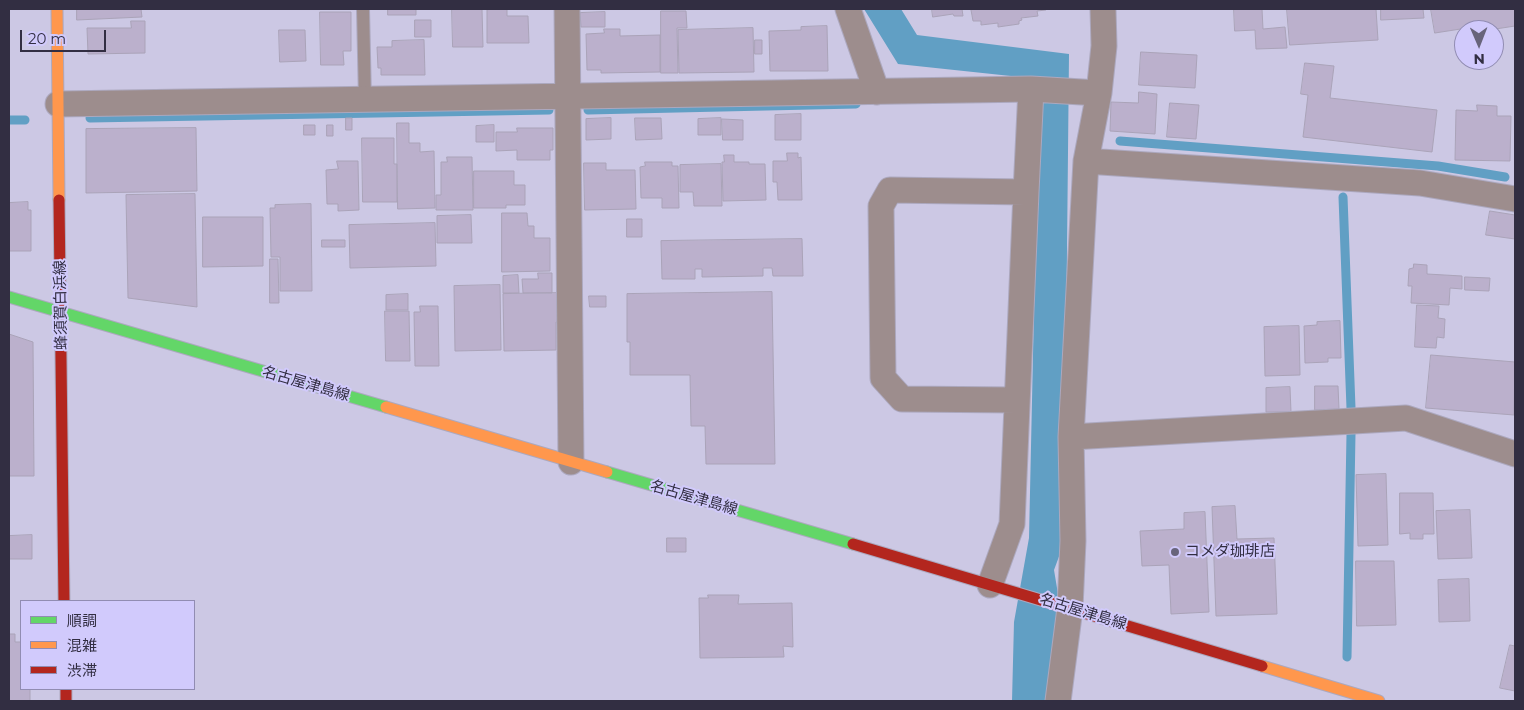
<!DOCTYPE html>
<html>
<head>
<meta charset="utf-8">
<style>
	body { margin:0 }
	#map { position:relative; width:1524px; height:710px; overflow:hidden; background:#ccc8e4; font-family:Montserrat,"Noto Sans JP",sans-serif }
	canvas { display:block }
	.frame { position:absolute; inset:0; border:10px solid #322e42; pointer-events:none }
	.legend { position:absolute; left:20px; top:600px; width:175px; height:90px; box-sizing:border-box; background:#d1cafc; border:1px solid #918cb2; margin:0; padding:6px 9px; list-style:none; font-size:15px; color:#322e42 }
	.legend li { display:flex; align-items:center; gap:10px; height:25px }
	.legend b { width:25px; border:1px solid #918cb2 }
	.north { position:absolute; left:1454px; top:20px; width:50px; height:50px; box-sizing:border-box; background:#d1cafc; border:1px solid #918cb2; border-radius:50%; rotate:179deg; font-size:14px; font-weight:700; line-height:20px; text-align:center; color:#322e42 }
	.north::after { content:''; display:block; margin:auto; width:18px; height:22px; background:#68647b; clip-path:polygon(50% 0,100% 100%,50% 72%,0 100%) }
	.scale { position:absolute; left:20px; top:30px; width:86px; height:22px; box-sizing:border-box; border:2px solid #322e42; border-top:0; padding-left:6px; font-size:15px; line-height:18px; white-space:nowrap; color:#322e42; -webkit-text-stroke:4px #d1cafc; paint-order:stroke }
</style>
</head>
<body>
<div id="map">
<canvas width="1524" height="710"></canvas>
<div class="frame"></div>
<ul class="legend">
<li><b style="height:6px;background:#63d668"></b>順調</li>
<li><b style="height:6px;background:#ff974d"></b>混雑</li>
<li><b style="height:6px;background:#b3261e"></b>渋滞</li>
</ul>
<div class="north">N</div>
<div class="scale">20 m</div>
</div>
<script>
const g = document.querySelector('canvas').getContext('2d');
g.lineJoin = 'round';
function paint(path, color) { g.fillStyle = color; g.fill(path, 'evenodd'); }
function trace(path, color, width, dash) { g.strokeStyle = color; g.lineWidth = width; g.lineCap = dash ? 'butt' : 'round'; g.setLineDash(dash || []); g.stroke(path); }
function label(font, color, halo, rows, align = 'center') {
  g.font = font + ' Montserrat,"Noto Sans JP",sans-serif'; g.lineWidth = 4; g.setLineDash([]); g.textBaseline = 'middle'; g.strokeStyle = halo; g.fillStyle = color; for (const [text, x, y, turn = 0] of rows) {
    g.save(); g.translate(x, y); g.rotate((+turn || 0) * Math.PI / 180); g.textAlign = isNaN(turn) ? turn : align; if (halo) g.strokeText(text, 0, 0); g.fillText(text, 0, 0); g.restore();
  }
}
paint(new Path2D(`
	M864,9h37l16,26 152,19 -5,489 -10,27 11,66 -16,65h-37l2,-79 15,-84 10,-459 -141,-15z`), '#619fc4');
trace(new Path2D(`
	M588,110l268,-6
	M90,118l459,-8
	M9,120h16
	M1120,141l318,25 67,11
	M1343,197l8,211
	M1347,657l4,-223`), '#619fc4', 9);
const building = new Path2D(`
	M77,9h64l1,8 -65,3z
	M388,9h36h-8v6h-28z
	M452,9h30l1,38h-30z
	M507,9v7h21l1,27h-42v-33z
	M932,9h30l1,7h-9l-1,-2 -20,3z
	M981,9h65v1l-9,1 1,5 -17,2 1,2 -3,1v3l-21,3v-4l-17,2v-4h-8l-2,-11z
	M1234,9h28l1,20 22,-2 2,21 -31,1 -1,-19 -20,1z
	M1287,9h89l2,31 -88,5z
	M1381,9h42l1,9 -43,2z
	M1431,9h84v17l-26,4h-21l-1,-2 -32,5z
	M661,11h25l1,17h-10l1,45h-17z
	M320,12h31v39h-8l1,14h-23z
	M605,12v15h-24l-1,-14z
	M415,20h16v17h-16z
	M131,21h14v32l-57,1 -1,-26h44z
	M827,26l1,45h-58l-1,-40 32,-1v-3z
	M753,28l1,44 -75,1 -1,-43z
	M604,29h16v7l40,-1v37l-59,1v-3h-14l-1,-36 18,-1z
	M279,30h26l1,31 -26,1z
	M424,40l1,35h-44v-7h-3l-1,-21h15v-6z
	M755,40h7v14h-7z
	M1141,52l56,3 -2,33 -56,-3z
	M1305,63l29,3 -4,32 107,12 -5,42 -129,-15 5,-42 -7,-1z
	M1139,92l18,2 -2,40 -45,-3 1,-29 27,1z
	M1170,103l29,2 -3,34 -29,-2z
	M1477,105l20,1v10h14l-1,45 -55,-1 1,-50 21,1z
	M801,114v26h-26v-25z
	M346,118h6v12h-6z
	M611,118v21l-25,1v-21z
	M635,118h26l1,21 -26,1z
	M721,118v17h-23v-16z
	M722,119l21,1v20h-20z
	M397,123h12v20h11v9l14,-1 1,57 -37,1z
	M304,125h11v10h-11z
	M327,125h6v11h-6z
	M494,125v17h-18v-16z
	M196,128l1,63 -111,2v-64z
	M517,128h36v22h-3v10h-33v-10l-21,1v-19h21z
	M362,138h32v26h3v38h-34z
	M787,153h11v5l3,-1 1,43h-24l-1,-18h-4v-21h14z
	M724,155h10v7h15v2h16l1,36 -43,1 -1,-39h2z
	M447,157h25l1,53h-37v-15h5v-33h6z
	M337,161h21l1,49 -21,1v-7h-11l-1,-34 12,-1z
	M645,162h27v4h6l1,42h-17v-10h-21l-1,-31 5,-1z
	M584,163h22v7h29l1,39 -51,1z
	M721,164l1,42h-28l-1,-14h-13v-27z
	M474,171h40v14h11v20h-19v3h-32z
	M195,194l2,113 -69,-9 -2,-103z
	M28,202v8h3v41h-22v-48z
	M311,204l1,87h-32v-34h-9l-1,-49h5v-3z
	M1490,211l25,4v24l-29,-4z
	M502,213h25l1,13h6v12h16v33l-48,1z
	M471,215l1,28h-35v-27z
	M203,217h60v49l-60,1z
	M627,219h15v18h-15z
	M435,223l1,43 -86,2 -1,-43z
	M802,239l1,37h-30l-1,-8h-9v8l-61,1v-8h-7v10h-33l-1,-38z
	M322,240h23v7h-23z
	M270,259h8l1,44h-9z
	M1414,264l13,1v9l35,2v13l-12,-1 -1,17 -38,-2 1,-17h-4l1,-17 4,-1z
	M538,273h14v20h-29l-1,-14h16z
	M518,275l1,18h-16v-17z
	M1465,277l25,1 -1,13 -24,-1z
	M500,285l1,65 -46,1 -1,-65z
	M772,292l3,172h-69l-1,-38h-14l-1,-51h-60v-33h-3v-48z
	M560,293v29h-4v28l-52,1 -1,-57z
	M408,294v16h-22v-15z
	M589,296h17v11h-16z
	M1417,305l22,1 -1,12 7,1 -1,19 -7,-1 -1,11 -21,-1z
	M420,306h18l1,60h-24l-1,-54h6z
	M385,311h24l1,50h-24z
	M1340,321l1,37h-13v4l-23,1 -1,-37 13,-1v-3z
	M1299,326l1,49 -35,1 -1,-49z
	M9,334l24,8 1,134h-25z
	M1431,355l84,7 -1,53 -88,-7z
	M1315,386h23l1,23 -24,1z
	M1290,387l1,25h-25v-24z
	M1386,474l2,71 -30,1 -2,-71z
	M1400,493h33l1,41h-11v5h-13v-6l-10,1z
	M1235,506l2,33 37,-1 3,76 -61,2 -4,-109z
	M1470,510l2,48 -34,1 -2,-48z
	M1205,512l4,100 -38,2 -2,-49 -27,1 -2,-35 44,-2v-16z
	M32,535v24h-23v-23z
	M667,538h19v14h-19z
	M1356,561h38l2,64 -39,1z
	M1469,579l1,42 -31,1 -1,-42z
	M708,595h31l-1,9 54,-1 1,44 -10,-1 1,11 -84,1 -1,-60h9z
	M9,634h6v8h6v47h9v12h-21z
	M1510,645l5,1v45l-15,-3z`);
paint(building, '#bbb0cc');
trace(building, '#aaa3b8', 1);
const lane = new Path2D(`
	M363,9l2,91`);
const street = new Path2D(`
	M567,9l4,453
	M848,9l29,83
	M58,104l973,-15 68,4
	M1086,161l334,22 95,16
	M1017,400l-115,-1 -19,-21 -2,-172 9,-16 136,2
	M1071,437l335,-19 109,36
	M990,585l22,-61 14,-332 5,-103
	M1058,701l12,-93 3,-67 -2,-104 15,-276 13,-68 5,-47 -1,-37`);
const fast = new Path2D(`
	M9,297l377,110
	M607,472l246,72`);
const slow = new Path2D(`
	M57,9l2,191
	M386,407l221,65
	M1262,666l117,35`);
const jam = new Path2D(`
	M59,200l5,401
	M853,544l409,122
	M66,689v12`);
trace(lane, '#aca8be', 14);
trace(street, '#aca8be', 27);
trace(fast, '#aca8be', 13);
trace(slow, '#aca8be', 13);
trace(jam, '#aca8be', 13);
trace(lane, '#9d8d8d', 12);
trace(street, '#9d8d8d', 25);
trace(fast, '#63d668', 11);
trace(slow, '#ff974d', 11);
trace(jam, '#b3261e', 11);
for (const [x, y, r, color] of [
	[1175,552,5,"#68647b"]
]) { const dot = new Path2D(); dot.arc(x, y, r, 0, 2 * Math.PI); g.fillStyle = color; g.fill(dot); trace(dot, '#d1cafc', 2); }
label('15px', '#322e42', '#d1cafc', [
	["蜂須賀白浜線",61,305,-91],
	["名古屋津島線",306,384,16],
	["名古屋津島線",694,498,16],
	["名古屋津島線",1083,612,17]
]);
label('15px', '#322e42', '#d1cafc', [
	["コメダ珈琲店",1185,552]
], 'left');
</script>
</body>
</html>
